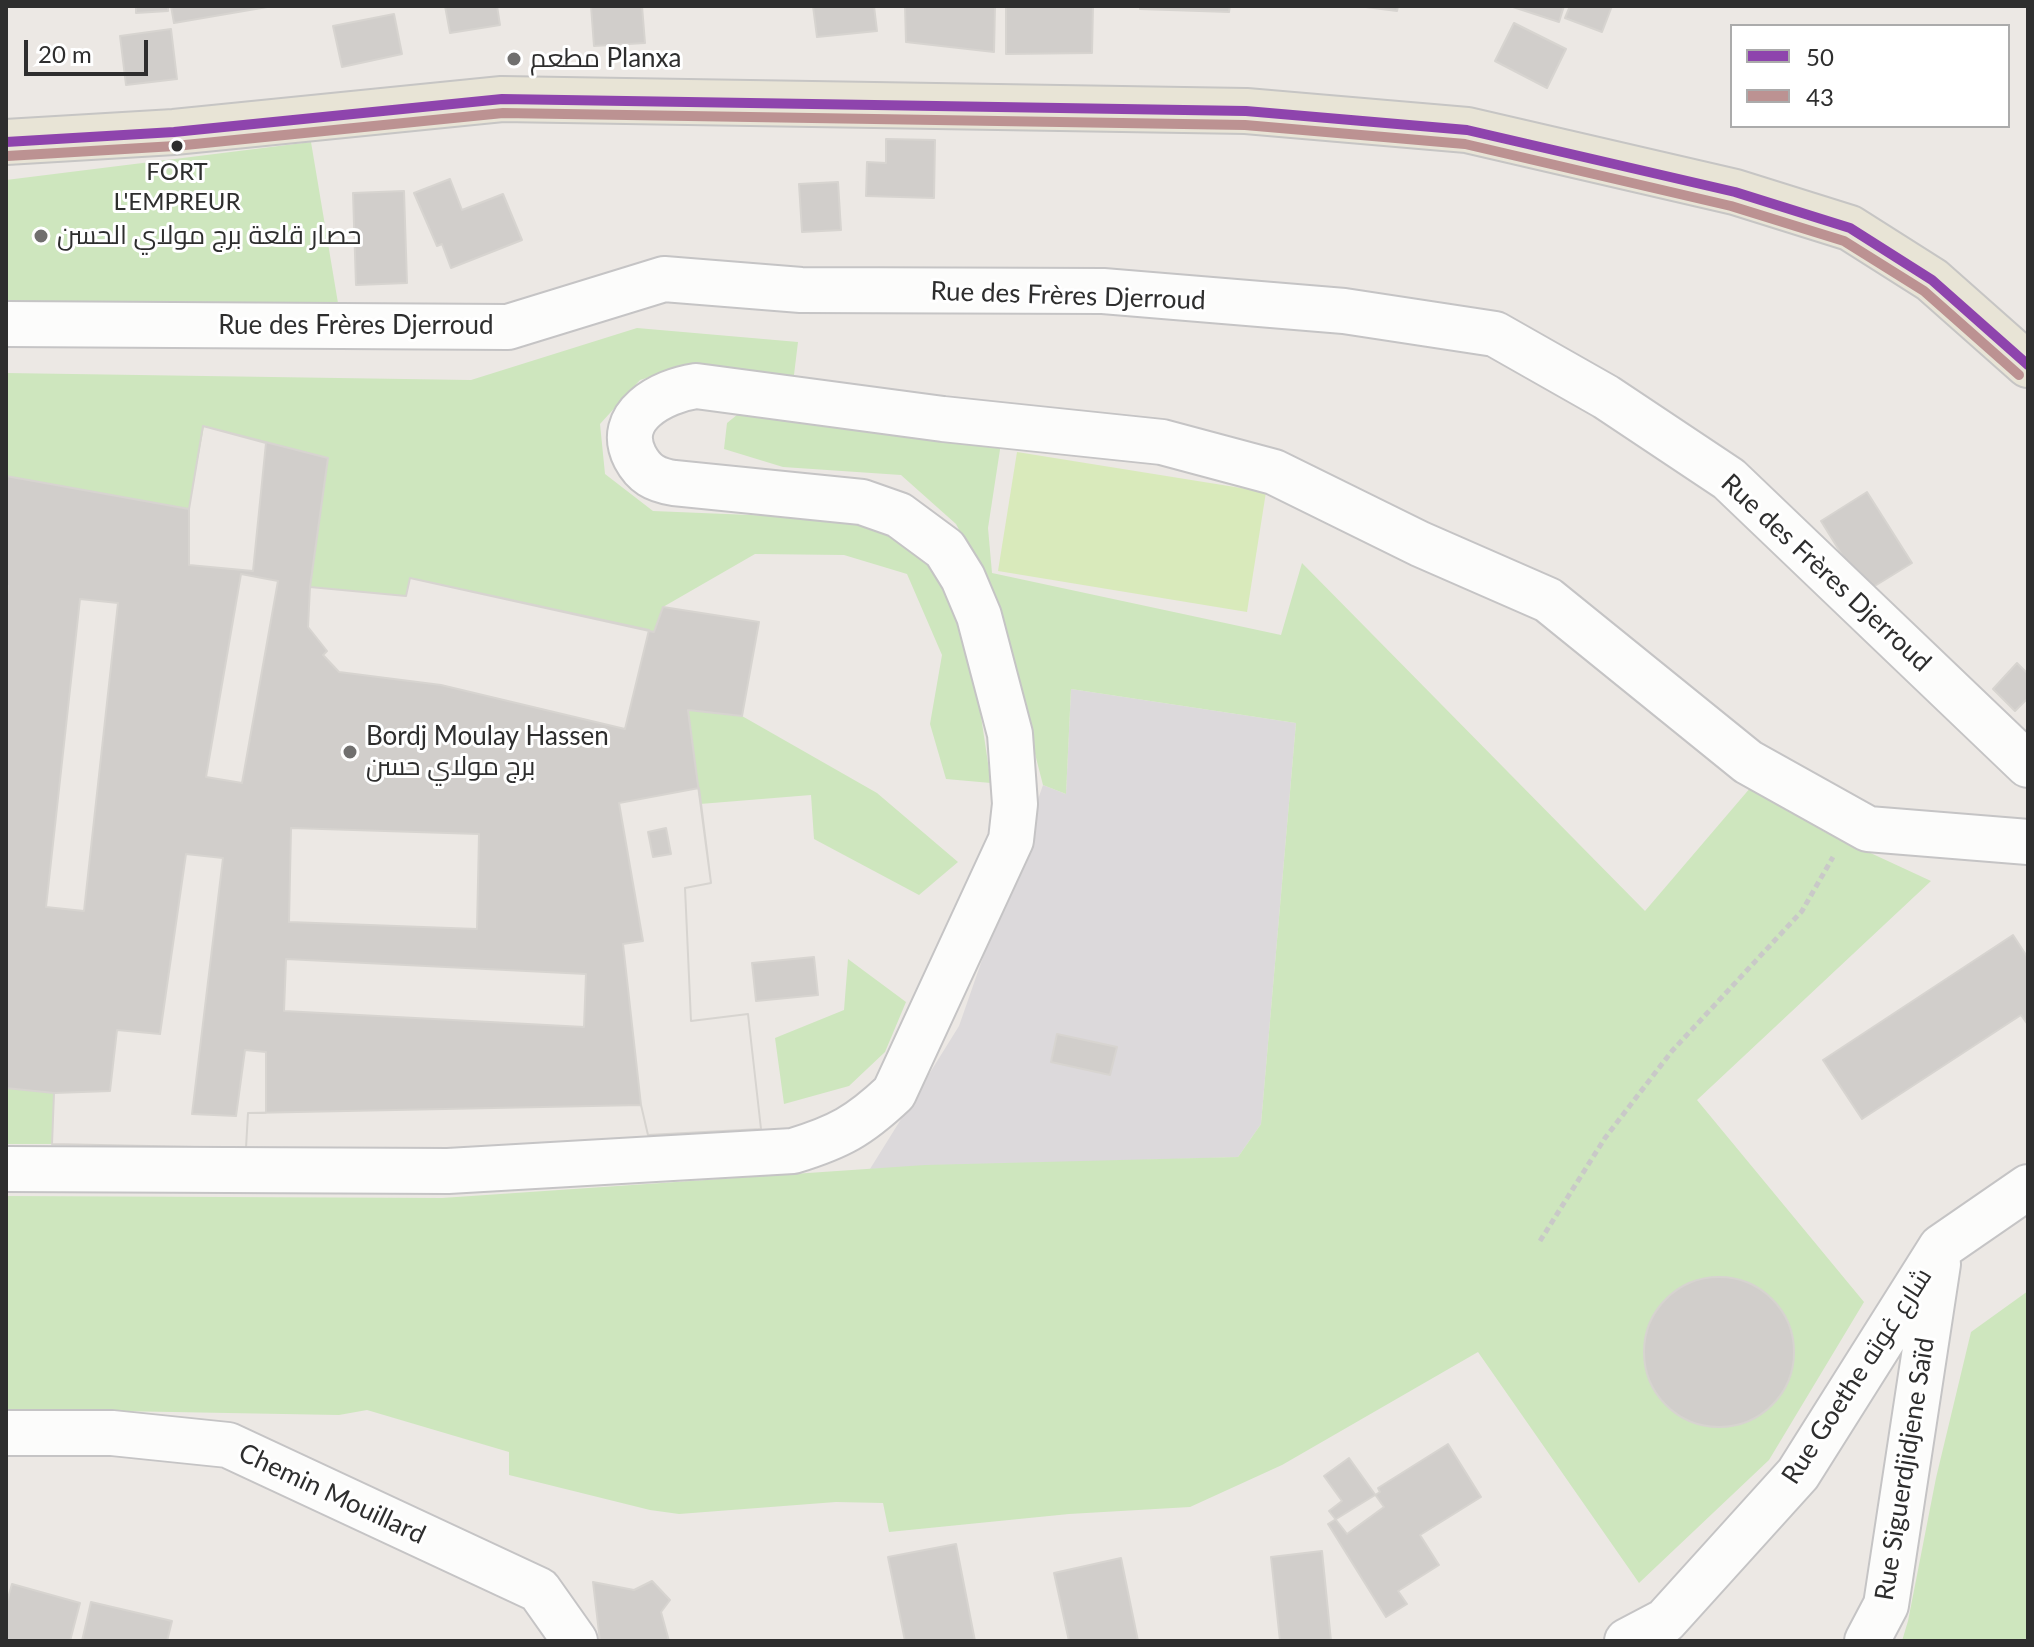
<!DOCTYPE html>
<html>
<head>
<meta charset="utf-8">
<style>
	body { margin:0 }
	#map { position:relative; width:2034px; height:1647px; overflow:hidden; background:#ece8e4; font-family:Lato,sans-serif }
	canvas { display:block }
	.frame { position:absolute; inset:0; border:8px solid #2e2e2e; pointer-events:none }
	.legend { position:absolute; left:1730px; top:24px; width:280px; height:104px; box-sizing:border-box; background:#fff; border:2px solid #ababab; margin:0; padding:10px 14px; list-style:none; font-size:24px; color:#2e2e2e }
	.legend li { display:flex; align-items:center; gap:16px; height:40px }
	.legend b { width:40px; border:2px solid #ababab }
	.scale { position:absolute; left:24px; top:40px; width:124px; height:36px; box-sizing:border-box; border:4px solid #2e2e2e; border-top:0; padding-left:10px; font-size:24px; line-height:28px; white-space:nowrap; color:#2e2e2e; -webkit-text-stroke:6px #fff; paint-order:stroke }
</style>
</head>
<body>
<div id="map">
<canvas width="2034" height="1647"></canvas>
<div class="frame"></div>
<ul class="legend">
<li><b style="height:10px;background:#8e44ad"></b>50</li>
<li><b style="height:10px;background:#bc9292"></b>43</li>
</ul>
<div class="scale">20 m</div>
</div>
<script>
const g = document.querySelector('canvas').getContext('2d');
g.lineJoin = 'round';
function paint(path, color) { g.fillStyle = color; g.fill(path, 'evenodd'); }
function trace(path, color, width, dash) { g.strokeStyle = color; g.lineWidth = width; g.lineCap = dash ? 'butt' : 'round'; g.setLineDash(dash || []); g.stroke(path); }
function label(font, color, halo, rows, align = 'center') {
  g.font = font + ' Lato,Cairo,sans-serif'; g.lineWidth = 6; g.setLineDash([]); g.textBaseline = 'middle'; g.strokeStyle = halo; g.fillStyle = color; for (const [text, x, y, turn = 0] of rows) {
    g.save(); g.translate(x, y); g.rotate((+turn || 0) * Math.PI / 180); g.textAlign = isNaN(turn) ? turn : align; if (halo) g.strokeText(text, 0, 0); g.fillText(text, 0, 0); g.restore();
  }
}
paint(new Path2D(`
	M1071,689l225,34 -35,401 -23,33 -368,12 89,-143 84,-241 23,9z`), '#dcd9db');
paint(new Path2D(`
	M311,142l30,179 -335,6v-147z
	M637,328l161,14 -5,41 -103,-18 -50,15 -40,44 5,50 48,37 170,7 72,13 47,38 25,54 24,160 -45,-4 -16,-55 12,-69 -35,-81 -63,-19 -89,-1 -92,53 -9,25 -244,-54 -4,18 -96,-9 18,-129 -124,-32 -15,83 -183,-33v-103l465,7z
	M748,406l253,37 -13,85 4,45 289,62 21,-72 343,348 106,-124 72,44 108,50 -234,219 167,202 -95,158 -130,123 -161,-231 -196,113 -92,42 -121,7 -180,18 -6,-29 -47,-1 -157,12 -29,-4 -141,-35v-23l-142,-42 -28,5 -333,-6v-213l436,2 483,-33 313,-8 23,-33 35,-401 -225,-34 -5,105 -23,-9 -48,-187 -39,-74 -55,-49 -118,-8 -59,-18 3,-26z
	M688,710l54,6 135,77 81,69 -39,33 -105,-56 -3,-44 -111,9z
	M848,959l58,43 -21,50 -36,34 -65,18 -9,-66 69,-28z
	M6,1088l48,5 -2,51h-46z
	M2028,1291v350h-126l6,-20 28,-143 35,-146z`), '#cee6be');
paint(new Path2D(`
	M1017,452l249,40 -19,120 -249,-41z`), '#d9eabb');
const building = new Path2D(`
	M136,6h32v5l-32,2z
	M171,6h102l-99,17z
	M445,6h52l3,19 -50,8z
	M591,6h51l3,37 -51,3z
	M813,6h61l3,25 -60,6z
	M905,6h90l-1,46 -88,-10z
	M1006,6h87l-1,47 -86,1z
	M1140,6h90l-1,6 -89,-3z
	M1358,6h40l-1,5z
	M1510,6h54l-5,16z
	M1570,6h42l-10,26 -37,-14z
	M394,14l8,40 -60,13 -9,-41z
	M1514,23l52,26 -19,39 -52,-27z
	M171,29l6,50 -51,6 -6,-49z
	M886,139l49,1 -1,58 -68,-2 1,-34 19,1z
	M450,179l12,31 41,-16 19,46 -71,28 -9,-24 -5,2 -23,-53z
	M838,182l3,48 -39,2 -3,-48z
	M404,191l3,92 -51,2 -3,-92z
	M203,426l125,32 -18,129 96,9 4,-18 244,54 9,-25 96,15 -17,94 -54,-6 23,173 -26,5 6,133 57,-7 13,115 -113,6 -7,-30 -393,8 -2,35 -194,-4 2,-51 -48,-5v-484l2,-18h-2v-110l183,33zM666,828l5,26 -18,3 -5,-25z
	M203,426l63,17 -13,128 -64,-6v-56z
	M1867,492l45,71 -47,29 -44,-71z
	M241,574l37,7 -36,202 -36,-6z
	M410,578l239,52 -24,99 -184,-44 -102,-13 -16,-17 4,-4 -19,-24 2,-40 96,9z
	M80,599l38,4 -34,308 -38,-4z
	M2017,663l11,11v24l-13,13 -22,-22z
	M699,788l12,95 -26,5 6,133 57,-7 13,115 -113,6 -7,-30 -18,-161 20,-3 -24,-138z
	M291,828l188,6 -2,95 -188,-7z
	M186,854l37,4 -31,256 44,2 9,-66 21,2v61h-18l-2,35 -194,-4 2,-51 56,-2 7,-61 43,4z
	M2013,935l15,23v67l-7,-10 -159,104 -39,-59z
	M814,957l4,38 -62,6 -4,-38z
	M286,959l300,15 -2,53 -300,-16z
	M1057,1034l60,13 -7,28 -59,-13z
	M1644 1352a75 75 0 1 1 150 0a75 75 0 1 1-150 0Z
	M1448,1444l33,53 -61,38 19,30 -41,26 9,13 -21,13 -58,-93 52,-32 -2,-4z
	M1349,1458l35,49 -37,27 -18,-23 13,-10 -18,-25z
	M956,1544l19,97h-70l-17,-84z
	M1322,1551l9,90h-51l-9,-84z
	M1121,1558l17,83h-69l-15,-68z
	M652,1581l18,19 -9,12 8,29h-69l-7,-59 41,8z
	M12,1584l68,19 -10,38h-64v-36z
	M91,1602l81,19 -5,20h-85z`);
paint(building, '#d1cecb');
trace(building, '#d7d4d0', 2);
const minor = new Path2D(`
	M6,324l502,3 156,-48 137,11 302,1 241,20 151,23 111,63 123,82 299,286
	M6,1169l442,2 345,-20c46,-14 66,-25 101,-58l117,-253 4,-36 -5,-70 -31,-118 -16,-38 -18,-29 -46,-34 -37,-13 -188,-19c-19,-3 -30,-9 -39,-26 -21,-41 27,-66 61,-71l247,33 219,23 112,30 146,72 128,56 200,162 120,67 160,13
	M6,1433h106l116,12 311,145 36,51
	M1627,1641l38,-20 133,-147 143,-227 87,-60
	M1867,1641l19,-36 52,-341`);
const major = new Path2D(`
	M6,142l168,-10 328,-33 744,12 221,19 268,62 115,36 82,52 96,85`);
trace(minor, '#c5c4c5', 48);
trace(major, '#c6c5c4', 48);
trace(new Path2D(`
	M1540,1241l65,-103 67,-87 130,-140 31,-54`), '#c9c9c8', 5, [6, 4]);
trace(minor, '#fcfcfb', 44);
trace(major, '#e8e4d6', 44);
trace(new Path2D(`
	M6,142l168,-10 328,-33 744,12 221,19 268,62 115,36 82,52 96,85`), '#8e44ad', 10);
trace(new Path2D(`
	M7,156l168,-10 328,-33 742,12 220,19 266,62 113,35 80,50 95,84`), '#bc9292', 10);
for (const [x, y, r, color] of [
	[514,59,8,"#706f6e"],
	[177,146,7,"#2e2e2e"],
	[41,236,8,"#706f6e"],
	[350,752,8,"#706f6e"]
]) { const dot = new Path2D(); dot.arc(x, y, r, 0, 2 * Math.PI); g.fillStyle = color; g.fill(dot); trace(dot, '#fff', 3); }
label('24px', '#2e2e2e', '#fff', [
	["FORT",177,172],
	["L'EMPREUR",177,202]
]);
label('26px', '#2e2e2e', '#fff', [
	["مطعم Planxa",530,59],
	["حصار قلعة برج مولاي الحسن",57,236],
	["Bordj Moulay Hassen",366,737],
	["برج مولاي حسن",366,767]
], 'left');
label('26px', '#2e2e2e', '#fff', [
	["Rue des Frères Djerroud",1068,296,2],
	["Rue des Frères Djerroud",356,326],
	["Rue des Frères Djerroud",1826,573,43],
	["Rue Goethe شارع غوته",1857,1376,-57],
	["Rue Siguerdjidjene Saïd",1905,1469,-81],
	["Chemin Mouillard",332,1494,25]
]);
</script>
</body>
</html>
